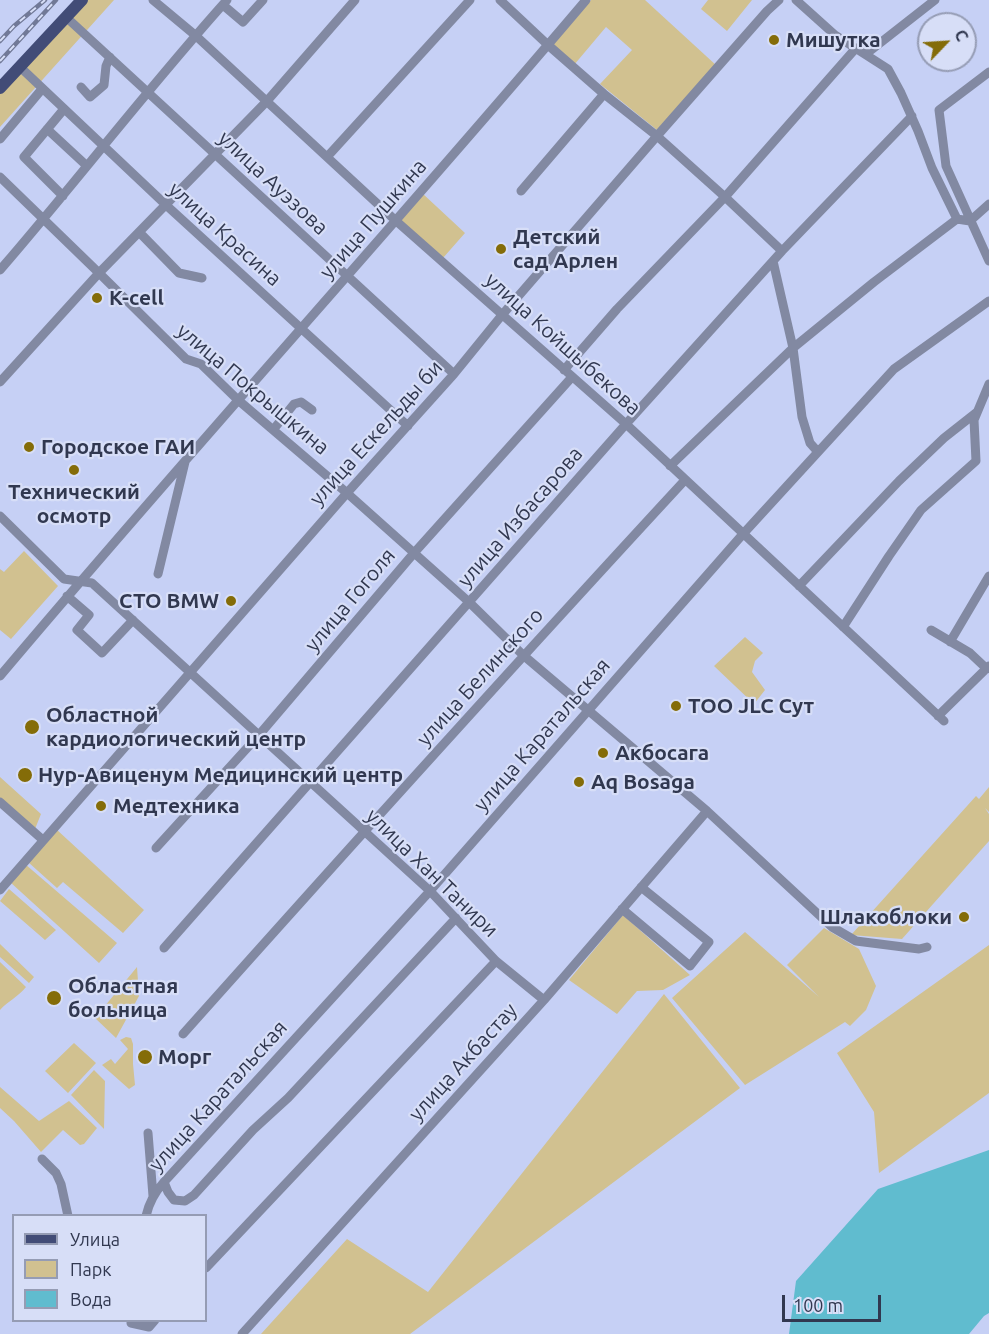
<!DOCTYPE html>
<html>
<head>
<meta charset="utf-8">
<style>
	body { margin:0 }
	#map { position:relative; width:989px; height:1334px; overflow:hidden; background:#c6d0f5; font-family:Ubuntu,sans-serif }
	canvas { display:block }
	.legend { position:absolute; left:12px; top:1214px; width:195px; height:108px; box-sizing:border-box; background:#d7def7; border:2px solid #959cb4; margin:0; padding:8px 10px; list-style:none; font-size:18px; color:#313850 }
	.legend li { display:flex; align-items:center; gap:12px; height:30px }
	.legend b { width:30px; border:2px solid #959cb4 }
	.north { position:absolute; left:917px; top:12px; width:60px; height:60px; box-sizing:border-box; background:#d7def7; border:2px solid #959cb4; border-radius:50%; rotate:65deg; font-size:16px; font-weight:700; line-height:24px; text-align:center; color:#313850 }
	.north::after { content:''; display:block; margin:auto; width:21px; height:27px; background:#846c08; clip-path:polygon(50% 0,100% 100%,50% 72%,0 100%) }
	.scale { position:absolute; left:782px; top:1295px; width:99px; height:27px; box-sizing:border-box; border:3px solid #313850; border-top:0; padding-left:8px; font-size:18px; line-height:21px; white-space:nowrap; color:#313850; -webkit-text-stroke:4px #d7def7; paint-order:stroke }
</style>
</head>
<body>
<div id="map">
<canvas width="989" height="1334"></canvas>
<ul class="legend">
<li><b style="height:8px;background:#424c77"></b>Улица</li>
<li><b style="height:16px;background:#d1c190"></b>Парк</li>
<li><b style="height:16px;background:#60bccf"></b>Вода</li>
</ul>
<div class="north">С</div>
<div class="scale">100 m</div>
</div>
<script>
const g = document.querySelector('canvas').getContext('2d');
g.lineJoin = 'round';
function paint(path, color) { g.fillStyle = color; g.fill(path, 'evenodd'); }
function trace(path, color, width, dash) { g.strokeStyle = color; g.lineWidth = width; g.lineCap = dash ? 'butt' : 'round'; g.setLineDash(dash || []); g.stroke(path); }
function label(font, color, halo, rows, align = 'center') {
  g.font = font + ' Ubuntu,sans-serif'; g.lineWidth = 4.5; g.setLineDash([]); g.textBaseline = 'middle'; g.strokeStyle = halo; g.fillStyle = color; for (const [text, x, y, turn = 0] of rows) {
    g.save(); g.translate(x, y); g.rotate((+turn || 0) * Math.PI / 180); g.textAlign = isNaN(turn) ? turn : align; if (halo) g.strokeText(text, 0, 0); g.fillText(text, 0, 0); g.restore();
  }
}
paint(new Path2D(`
	M86,0h28l-114,127v-34z
	M591,0h54l72,66 -60,64 -57,-46 32,-34 -26,-23 -32,38 -22,-21z
	M708,0h44l-25,31 -26,-22z
	M422,193l43,40 -22,25 -44,-37z
	M24,551l34,35 -47,53 -11,-9v-61l4,3z
	M745,637l18,16 -8,8 -3,11 13,18 -11,14 -40,-38z
	M0,777l41,37 -6,15 -35,-31z
	M989,787v25l-4,-4 4,6v27l-87,98 -51,-4 125,-139 3,3z
	M56,829l88,81 -21,23 -60,-51 -6,6 -29,-26z
	M25,864l92,79 -18,20 -89,-81z
	M9,889l47,41 -11,10 -45,-39z
	M623,915l67,60 -27,15 -26,1 -20,23 -48,-34z
	M824,928l35,21 17,37 -10,24 -16,16 -5,-4 -100,63 -73,-87 73,-66 74,65 -32,-32z
	M0,944l34,33 -5,6 -29,-26z
	M989,945v148l-110,80 -5,-61 -37,-59z
	M0,962l26,25c-8,10 -18,14 -26,23z
	M137,967l2,29 -23,42 -21,-20z
	M664,994l76,94 -330,246h-149l86,-95 81,53z
	M126,1037l5,1 2,6v20l2,21 -6,4 -27,-24 9,-6 4,5 13,-15 -8,-9z
	M74,1043l22,20 -28,30 -23,-22z
	M94,1070l11,11 -1,48 -33,-34z
	M0,1087l39,34 30,-20 28,27 -13,16 -4,1 -17,-15 -22,22 -27,-31 -14,-13z`), '#d1c190');
paint(new Path2D(`
	M989,1150v163l-5,3 -15,18h-180l7,-53 82,-92z`), '#60bccf');
trace(new Path2D(`
	M153,0l42,35 200,185 231,204 318,297
	M500,0l48,45 56,49 53,42 68,61 57,54
	M796,0l39,35 53,34 13,24 17,38 14,37 25,51
	M223,5l20,17 20,-22
	M67,18l387,356
	M866,54l69,-54
	M20,67l146,138 242,221
	M989,72l-50,38 7,56 43,95
	M81,87l9,10 14,-12 2,-19 4,-9
	M47,129l40,37
	M0,139l42,-50
	M327,157l143,-157
	M0,177l99,96 87,86 15,5 37,36 109,93 122,109 54,53 184,156 125,116 24,14 63,8 8,-2
	M521,191l83,-97
	M63,196l-39,-39 40,-48
	M139,232l40,41 23,5
	M773,261l20,87 9,69 8,26 8,9
	M0,270c77,-89 148,-182 227,-270
	M564,370l53,-61 108,-112 131,-149
	M0,382l99,-109 168,-172 88,-101
	M273,430l21,-26 7,-2 11,8
	M670,466l123,-118 81,-66 83,-63 13,2 19,-17
	M0,516l64,63 28,4 338,308 66,70 48,39
	M158,574l27,-112
	M799,586l100,-105 45,-43 33,-26
	M67,596l22,19 -12,15 25,23 31,-33
	M843,627l46,-71 32,-46 55,-49 -2,-41 15,-36
	M931,630l39,23 17,16
	M950,642l39,-66
	M0,676c192,-228 393,-448 586,-676
	M938,716l51,-50
	M0,802l43,38
	M156,848l103,-113 155,-182 158,-176
	M0,890l347,-397 107,-119 48,-59 155,-179 110,-125 12,-11
	M622,909l68,57 19,-24 -68,-55
	M164,948l462,-524 156,-173 130,-135
	M183,1034c166,-186 333,-371 502,-554
	M148,1133l5,63
	M42,1159l14,14 5,11 7,32
	M164,1182l4,10 6,8 11,1 9,-6 59,-65 35,-32 168,-180
	M146,1216c3,-14 9,-24 18,-34l266,-291 313,-357 151,-165 95,-68
	M206,1268l290,-307
	M131,1323l18,4 6,-7
	M242,1334l302,-334 163,-189`), '#8289a2', 9);
trace(new Path2D(`
	M0,88l82,-88`), '#424c77', 12);
const rail = new Path2D(`
	M0,41l14,-15 31,-26
	M0,61l56,-61`);
trace(rail, '#717997', 4.5);
trace(rail, '#d7def7', 2, [7]);
for (const [x, y, r, color] of [
	[774,40,6,"#846c08"],
	[501,249,6,"#846c08"],
	[97,298,6,"#846c08"],
	[29,447,6,"#846c08"],
	[74,470,6,"#846c08"],
	[231,601,6,"#846c08"],
	[676,706,6,"#846c08"],
	[32,727,8,"#846c08"],
	[603,753,6,"#846c08"],
	[25,775,8,"#846c08"],
	[579,782,6,"#846c08"],
	[101,806,6,"#846c08"],
	[964,917,6,"#846c08"],
	[54,998,8,"#846c08"],
	[145,1057,8,"#846c08"]
]) { const dot = new Path2D(); dot.arc(x, y, r, 0, 2 * Math.PI); g.fillStyle = color; g.fill(dot); trace(dot, '#d7def7', 2); }
label('bold 21px', '#313850', '#d7def7', [
	["Мишутка",786,40],
	["Детский",513,237],
	["сад Арлен",513,261],
	["K-cell",109,298],
	["Городское ГАИ",41,447],
	["Технический",74,492,"center"],
	["осмотр",74,516,"center"],
	["СТО BMW",219,601,"right"],
	["ТОО JLC Сут",688,706],
	["Областной",46,715],
	["кардиологический центр",46,739],
	["Акбосага",615,753],
	["Нур-Авиценум Медицинский центр",38,775],
	["Aq Bosaga",591,782],
	["Медтехника",113,806],
	["Шлакоблоки",952,917,"right"],
	["Областная",68,986],
	["больница",68,1010],
	["Морг",158,1057]
], 'left');
label('21px', '#313850', '#d7def7', [
	["улица Ауэзова",273,183,43],
	["улица Пушкина",373,219,-49],
	["улица Красина",225,234,42],
	["улица Койшыбекова",563,344,42],
	["улица Покрышкина",253,389,40],
	["улица Ескельды би",376,433,-48],
	["улица Избасарова",520,517,-49],
	["улица Гоголя",350,600,-50],
	["улица Белинского",480,677,-48],
	["улица Каратальская",542,735,-49],
	["улица Хан Танири",432,873,44],
	["улица Акбастау",463,1062,-48],
	["улица Каратальская",218,1096,-48]
]);
</script>
</body>
</html>
